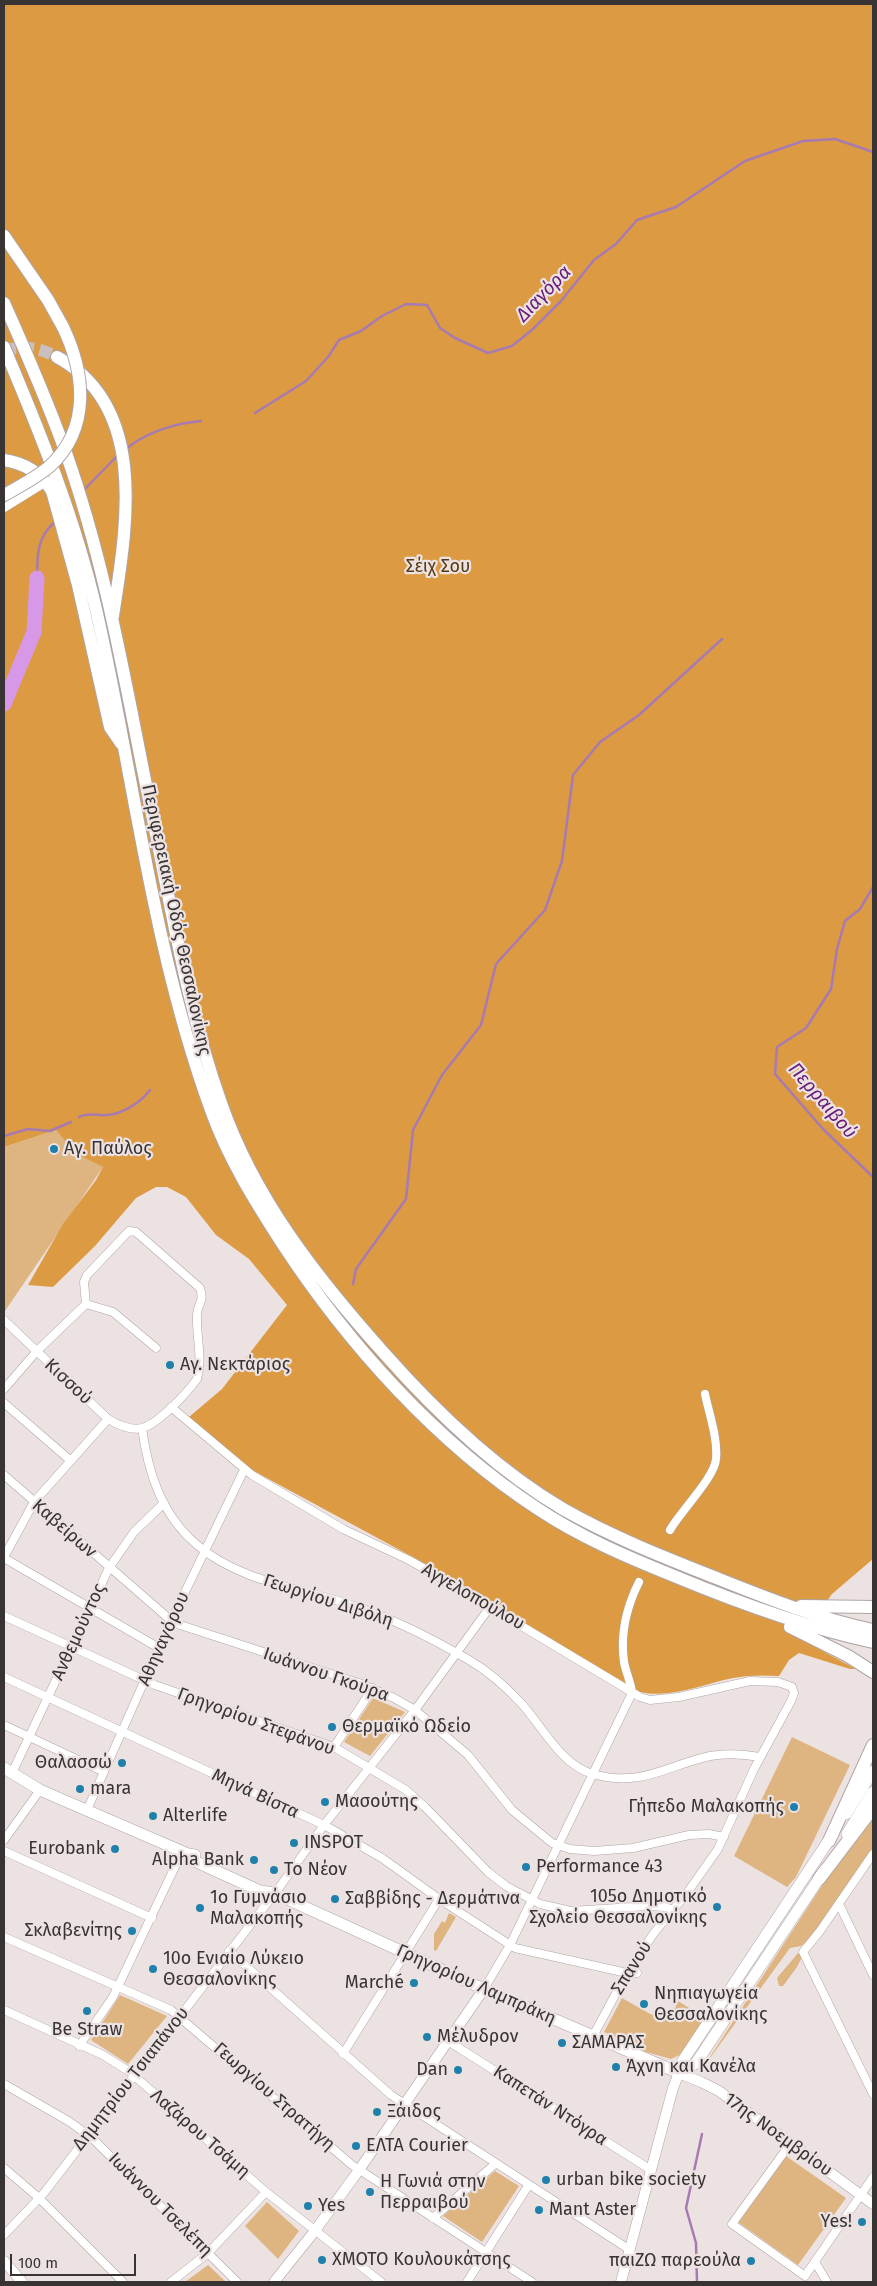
<!DOCTYPE html>
<html>
<head>
<meta charset="utf-8">
<style>
	body { margin:0 }
	#map { position:relative; width:877px; height:2286px; overflow:hidden; background:#ede2e2; font-family:"Fira Sans",sans-serif }
	canvas { display:block }
	.frame { position:absolute; inset:0; border:5px solid #383434; pointer-events:none }
	.scale { position:absolute; left:10px; top:2254px; width:126px; height:22px; box-sizing:border-box; border:2px solid #383434; border-top:0; padding-left:6px; font-size:15px; line-height:18px; white-space:nowrap; color:#383434; -webkit-text-stroke:4px #ede2e2; paint-order:stroke }
</style>
</head>
<body>
<div id="map">
<canvas width="877" height="2286"></canvas>
<div class="frame"></div>
<div class="scale">100 m</div>
</div>
<script>
const g = document.querySelector('canvas').getContext('2d');
g.lineJoin = 'round';
function paint(path, color) { g.fillStyle = color; g.fill(path, 'evenodd'); }
function trace(path, color, width, dash) { g.strokeStyle = color; g.lineWidth = width; g.lineCap = dash ? 'butt' : 'round'; g.setLineDash(dash || []); g.stroke(path); }
function label(font, color, halo, rows, align = 'center') {
  g.font = font + ' "Fira Sans",sans-serif'; g.lineWidth = 4.5; g.setLineDash([]); g.textBaseline = 'middle'; g.strokeStyle = halo; g.fillStyle = color; for (const [text, x, y, turn = 0] of rows) {
    g.save(); g.translate(x, y); g.rotate((+turn || 0) * Math.PI / 180); g.textAlign = isNaN(turn) ? turn : align; if (halo) g.strokeText(text, 0, 0); g.fillText(text, 0, 0); g.restore();
  }
}
paint(new Path2D(`
	M56,1130l47,37 -98,144 -1,-164z
	M373,1698l32,14 -35,44 -26,-14z
	M792,1737l58,28 -54,112 -9,10 -53,-31z
	M873,1814v37l-63,88 -9,7 -11,2 -88,121 136,-208z
	M449,1913l7,4 -20,34 -2,-1v-16l8,-13 3,2z
	M798,1953l4,4 -5,10 -14,19h-4l-2,-8z
	M120,1995l47,21 -39,48 -37,-24z
	M622,1998l30,17 2,-3 11,6 7,-2 6,-15 29,18 -25,35 -11,5 -25,-7 -42,-20z
	M786,2156l60,42 -48,67 -60,-43z
	M495,2171l24,15 -37,56 -39,-26z
	M267,2202l32,29 -21,28 -33,-33z
	M208,2265l18,17h-41z`), '#deb480');
paint(new Path2D(`
	M4,4h869v1555l-41,35 -31,43 3,4 52,28h-6l-51,-16 -10,7 -10,16c-15,-1 -31,-1 -46,2 -30,6 -62,21 -93,14l-207,-124 -183,-99 -61,-52 33,-28 65,-84 -38,-46 -33,-24 -30,-38 -19,-10h-11l-20,11 -41,48 -42,41 -25,-2 35,-61 33,-44 7,-13 -26,-13 -21,-24 -52,17z`), '#dc9b42');
trace(new Path2D(`
	M255,413l51,-32 22,-24 11,-17 22,-9 21,-15 24,-12 21,1 13,23 15,10 33,15 24,-7 21,-17 28,-28 33,-41 22,-16 21,-24 39,-13 69,-46 58,-20 32,-2 38,13
	M125,450c19,-17 50,-27 76,-29
	M82,492l35,-36
	M37,578c0,-21 0,-42 18,-56
	M873,887l-13,22 -15,12 -8,28 -6,40 -25,39 -29,19 -2,27 48,55 50,48
	M79,1117c8,-5 19,-1 28,-2 16,-1 34,-13 43,-25
	M4,1136l24,-7 22,2 21,-9
	M353,1284l3,-15 50,-70 7,-69 29,-55 39,-50 15,-61 49,-54 17,-49 11,-86 27,-33 39,-27 83,-76
	M697,2282l-1,-39 -10,-35 16,-74`), '#a77ab2', 2.5);
trace(new Path2D(`
	M4,704l30,-72 3,-54`), '#d798e8', 15);
trace(new Path2D(`
	M4,350c19,-4 35,-3 53,7`), '#c9bfbf', 12, [12, 6]);
const minor = new Path2D(`
	M4,508l42,-26
	M4,1320l104,99c10,6 22,12 34,9 16,-4 45,-35 55,-49 6,-21 -1,-43 0,-64 0,-12 8,-12 3,-27l-64,-56 -7,-1 -42,44 -3,7 2,22
	M4,1389l33,-38 49,-47 27,8 43,36
	M4,1403l67,58
	M171,1407l81,68 91,54 66,31 44,25 187,112 10,3 29,-3 71,-16 28,1 14,5 2,6 -3,8 -37,68 -36,80 -31,44 -33,40 -27,40 -34,63
	M142,1428c6,44 19,86 54,116 43,38 106,44 158,62 40,13 79,33 115,54 19,11 36,26 51,42 22,23 40,63 73,72 48,14 75,-9 117,-18 16,-3 34,-2 50,1
	M4,1475l170,148 185,60 35,15 21,12 53,45 44,55 40,33 18,6 24,2 39,-3 56,-13 20,-1 15,3
	M670,1530c10,-18 45,-53 46,-71 2,-21 -7,-45 -11,-65
	M4,1557l30,-55 74,-83
	M4,1558l155,90
	M4,1616l151,69 179,62 72,43 19,17 63,65 18,14 34,18 31,7 77,-5 17,1 8,3
	M4,1677l320,148 58,33 57,41 76,49 112,25h10
	M4,1725l100,47
	M334,1747l39,-59
	M12,1773l97,-205 25,-36 30,-29
	M87,1810l84,-189 73,-151
	M4,1840l36,-50
	M4,1851l148,67
	M873,1854l-53,77 -17,21 70,142
	M839,1904l34,71
	M4,1937l167,73 181,155 180,117
	M229,1951l162,144 239,155
	M484,1989l26,-44 122,-252c-1,-11 -6,-20 -8,-31 -4,-29 2,-54 15,-80
	M4,2010l99,45 27,17 136,120 115,90
	M448,2041l203,129
	M79,2046l34,-49 69,-145
	M343,2054l96,-155
	M4,2084l66,38 22,16 145,144
	M790,2144l-58,80 73,52 68,-99
	M4,2168l35,30 84,84
	M433,2218l62,-54
	M4,2235l40,-42 237,-308 43,-60 91,-115 75,-103
	M815,2262l12,20
	M171,2282l37,-29 58,-61
	M467,2282l61,-96`);
const tertiary = new Path2D(`
	M4,2261l18,21
	M274,2282l40,-50 45,-62 125,-181
	M621,2282l52,-194 6,-15 22,9 18,9 154,113`);
const secondary = new Path2D(`
	M4,1768l36,22 148,64 7,1
	M846,1814l27,-43
	M847,1834l26,-42
	M188,1854l4,6 68,31 14,2 210,96 195,84
	M679,2073l3,-11 151,-228
	M679,2073l17,-10 128,-192`);
const trunk = new Path2D(`
	M4,236l44,64 15,27
	M4,303c22,49 44,100 62,150 39,110 59,228 82,342 22,103 37,207 73,308 33,95 95,174 162,249 52,59 112,117 180,157 49,28 103,49 156,70 50,20 101,40 154,51
	M4,347c36,85 71,172 92,262 38,167 56,339 115,501 17,48 44,91 71,133 66,101 155,200 256,266 42,28 89,48 136,67 65,27 130,51 199,66
	M57,357c93,50 69,173 56,259
	M4,460c20,3 37,13 48,31l26,94 32,142 11,16
	M801,1606l72,1
	M790,1627l58,29 25,16
	M829,1841l44,-96
	M819,1879l54,-71`);
trace(minor, '#afa5a5', 9);
trace(tertiary, '#afa5a5', 11);
trace(secondary, '#afa5a5', 12);
trace(trunk, '#afa5a5', 14);
trace(minor, '#fff', 8);
trace(tertiary, '#fff', 10);
trace(secondary, '#fff', 11);
trace(trunk, '#fff', 12);
const trunkBridge = new Path2D(`
	M4,495c16,-9 32,-17 46,-29 41,-38 35,-93 13,-139`);
trace(trunkBridge, '#afa5a5', 14, []);
trace(trunkBridge, '#fff', 12);
for (const [x, y, r, color] of [
	[54,1149,5,"#2080ac"],
	[170,1365,5,"#2080ac"],
	[332,1727,5,"#2080ac"],
	[122,1763,5,"#2080ac"],
	[80,1789,5,"#2080ac"],
	[325,1802,5,"#2080ac"],
	[794,1807,5,"#2080ac"],
	[153,1816,5,"#2080ac"],
	[294,1843,5,"#2080ac"],
	[115,1849,5,"#2080ac"],
	[254,1860,5,"#2080ac"],
	[526,1867,5,"#2080ac"],
	[274,1870,5,"#2080ac"],
	[335,1899,5,"#2080ac"],
	[717,1907,5,"#2080ac"],
	[200,1908,5,"#2080ac"],
	[132,1931,5,"#2080ac"],
	[153,1969,5,"#2080ac"],
	[414,1983,5,"#2080ac"],
	[644,2004,5,"#2080ac"],
	[87,2011,5,"#2080ac"],
	[427,2037,5,"#2080ac"],
	[562,2043,5,"#2080ac"],
	[616,2067,5,"#2080ac"],
	[458,2070,5,"#2080ac"],
	[377,2112,5,"#2080ac"],
	[356,2146,5,"#2080ac"],
	[546,2180,5,"#2080ac"],
	[370,2192,5,"#2080ac"],
	[308,2206,5,"#2080ac"],
	[539,2210,5,"#2080ac"],
	[862,2222,5,"#2080ac"],
	[322,2260,5,"#2080ac"],
	[751,2261,5,"#2080ac"]
]) { const dot = new Path2D(); dot.arc(x, y, r, 0, 2 * Math.PI); g.fillStyle = color; g.fill(dot); trace(dot, '#ede2e2', 2); }
label('18px', '#563b16', '#ede2e2', [
	["Σέιχ Σου",438,567]
]);
label('18px', '#383434', '#ede2e2', [
	["Περιφερειακή Οδός Θεσσαλονίκης",176,920,78],
	["Κισσού",68,1382,43],
	["Καβείρων",64,1529,41],
	["Αγγελοπούλου",473,1597,30],
	["Γεωργίου Διβόλη",328,1601,18],
	["Ανθεμούντος",79,1632,-65],
	["Αθηναγόρου",164,1639,-66],
	["Ιωάννου Γκούρα",326,1675,19],
	["Γρηγορίου Στεφάνου",256,1722,20],
	["Μηνά Βίστα",255,1794,25],
	["Σπανού",632,1968,-58],
	["Γρηγορίου Λαμπράκη",476,1985,24],
	["Δημητρίου Τσιαπάνου",131,2079,-52],
	["Γεωργίου Στρατήγη",274,2097,41],
	["Καπετάν Ντόγρα",550,2106,33],
	["Λαζάρου Τσάμη",200,2134,41],
	["17ης Νοεμβρίου",778,2135,36],
	["Ιωάννου Τσελέπη",160,2205,45]
]);
label('18px', '#383434', '#ede2e2', [
	["Αγ. Παύλος",64,1149],
	["Αγ. Νεκτάριος",180,1365],
	["Θερμαϊκό Ωδείο",342,1727],
	["Θαλασσώ",112,1763,"right"],
	["mara",90,1789],
	["Μασούτης",335,1802],
	["Γήπεδο Μαλακοπής",784,1807,"right"],
	["Alterlife",163,1816],
	["INSPOT",304,1843],
	["Eurobank",105,1849,"right"],
	["Alpha Bank",244,1860,"right"],
	["Performance 43",536,1867],
	["Το Νέον",284,1870],
	["105ο Δημοτικό",707,1897,"right"],
	["Σχολείο Θεσσαλονίκης",707,1918,"right"],
	["1ο Γυμνάσιο",210,1898],
	["Μαλακοπής",210,1919],
	["Σαββίδης - Δερμάτινα",345,1899],
	["Σκλαβενίτης",122,1931,"right"],
	["10ο Ενιαίο Λύκειο",163,1959],
	["Θεσσαλονίκης",163,1980],
	["Marché",404,1983,"right"],
	["Νηπιαγωγεία",654,1994],
	["Θεσσαλονίκης",654,2015],
	["Be Straw",87,2030,"center"],
	["Μέλυδρον",437,2037],
	["ΣΑΜΑΡΑΣ",572,2043],
	["Άχνη και Κανέλα",626,2067],
	["Dan",448,2070,"right"],
	["Ξάιδος",387,2112],
	["ΕΛΤΑ Courier",366,2146],
	["urban bike society",556,2180],
	["Η Γωνιά στην",380,2182],
	["Περραιβού",380,2203],
	["Yes",318,2206],
	["Mant Aster",549,2210],
	["Yes!",852,2222,"right"],
	["XMOTO Κουλουκάτσης",332,2260],
	["παιΖΩ παρεούλα",741,2261,"right"]
], 'left');
label('italic 19px', '#671b7a', '#ede2e2', [
	["Διαγόρα",544,294,-46],
	["Περραιβού",822,1101,49]
]);
</script>
</body>
</html>
